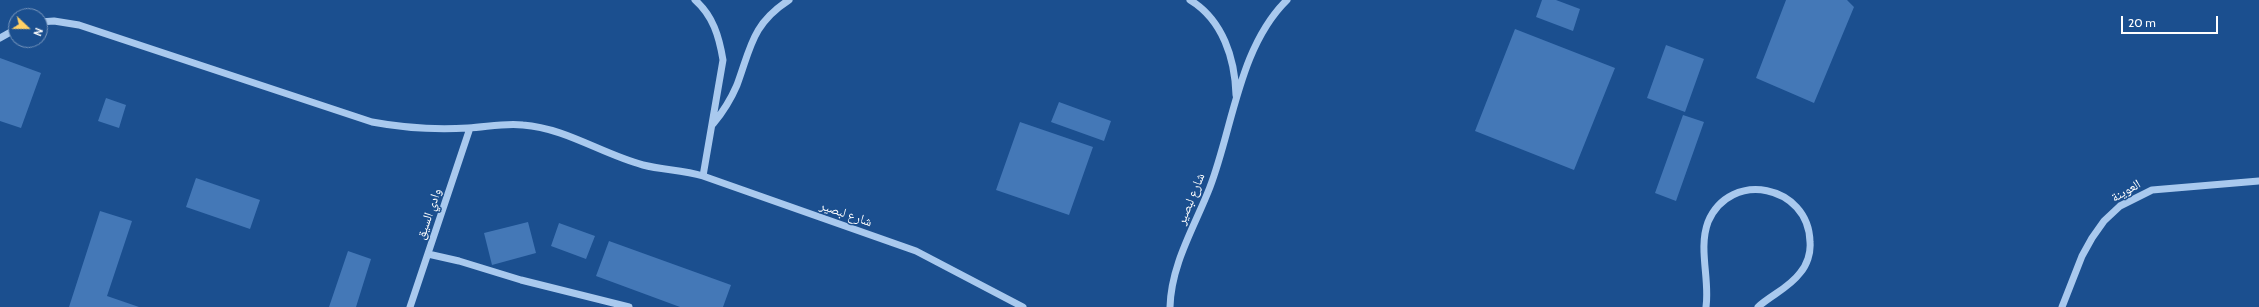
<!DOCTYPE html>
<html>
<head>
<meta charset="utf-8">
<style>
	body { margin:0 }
	#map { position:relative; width:2259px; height:307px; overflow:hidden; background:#1b4f8f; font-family:Cabin,sans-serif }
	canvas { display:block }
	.north { position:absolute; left:8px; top:8px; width:40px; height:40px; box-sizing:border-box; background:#1b4f8f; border:1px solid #7695bc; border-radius:50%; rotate:112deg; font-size:11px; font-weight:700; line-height:16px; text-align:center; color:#fff }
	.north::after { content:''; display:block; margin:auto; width:14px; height:18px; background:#ffd166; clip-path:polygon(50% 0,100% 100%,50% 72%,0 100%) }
	.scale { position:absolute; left:2121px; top:16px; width:97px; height:18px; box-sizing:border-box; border:2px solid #fff; border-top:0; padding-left:5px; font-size:12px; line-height:14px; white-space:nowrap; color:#fff; -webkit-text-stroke:3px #1b4f8f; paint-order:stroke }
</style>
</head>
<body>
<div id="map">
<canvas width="2259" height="307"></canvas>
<div class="north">N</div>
<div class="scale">20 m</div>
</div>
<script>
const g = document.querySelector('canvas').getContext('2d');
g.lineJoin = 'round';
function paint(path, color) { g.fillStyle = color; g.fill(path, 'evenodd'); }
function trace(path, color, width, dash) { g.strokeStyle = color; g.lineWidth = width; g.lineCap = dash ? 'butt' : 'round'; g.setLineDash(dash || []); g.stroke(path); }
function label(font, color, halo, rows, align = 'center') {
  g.font = font + ' Cabin,"Noto Naskh Arabic",sans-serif'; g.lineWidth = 3; g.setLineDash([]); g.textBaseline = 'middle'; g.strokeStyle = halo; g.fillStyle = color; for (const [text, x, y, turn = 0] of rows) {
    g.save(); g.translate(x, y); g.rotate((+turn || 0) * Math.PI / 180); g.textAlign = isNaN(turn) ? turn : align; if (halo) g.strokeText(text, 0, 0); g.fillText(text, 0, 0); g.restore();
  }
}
paint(new Path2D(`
	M1542,0h14l24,9 -7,22 -37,-14z
	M1786,0h61l7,7 -40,96 -58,-25z
	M1515,29l100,39 -41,102 -99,-39z
	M1666,45l38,14 -19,53 -38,-14z
	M0,58l41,15 -20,55 -21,-7z
	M106,98l20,7 -7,23 -21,-7z
	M1059,102l52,19 -7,20 -53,-19z
	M1683,115l21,7 -28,79 -21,-8z
	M1020,122l73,25 -24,68 -73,-25z
	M196,178l64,22 -10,29 -64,-22z
	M100,211l32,10 -25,75 32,11h-70z
	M528,222l8,31 -44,12 -8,-32z
	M559,223l36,13 -9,23 -35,-13z
	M609,241l122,44 -8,22h-43l-84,-31z
	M348,251l23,8 -15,48h-27z`), '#4478b7');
trace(new Path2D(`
	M695,0c18,16 24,36 28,60l-20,116 213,75 107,56
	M1190,0c33,20 45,59 46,95
	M40,22l14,-1 25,4 293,97c32,6 63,8 96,6 19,-1 36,-5 55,-3 42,3 79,29 120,40 20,5 40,5 60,11
	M0,38l16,-9
	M713,124c10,-12 18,-25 24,-39 14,-38 15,-61 52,-85
	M428,254l31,7 62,19 108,27
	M410,307l60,-179
	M1170,307c1,-43 25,-81 40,-120 23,-60 29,-140 77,-187
	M1706,307c4,-28 -8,-58 2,-85 22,-53 101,-37 102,20 1,11 -3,23 -10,31 -11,15 -29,22 -42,34
	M2062,307l20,-51 10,-18 12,-17 16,-15 32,-16 107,-9`), '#a9c9ee', 7);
label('13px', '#fff', '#1b4f8f', [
	["العوينة",2126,191,-30],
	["شارع لبصير",1191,199,-68],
	["وادي السيق",429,214,-71],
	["شارع لبصير",846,214,19]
]);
</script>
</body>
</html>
